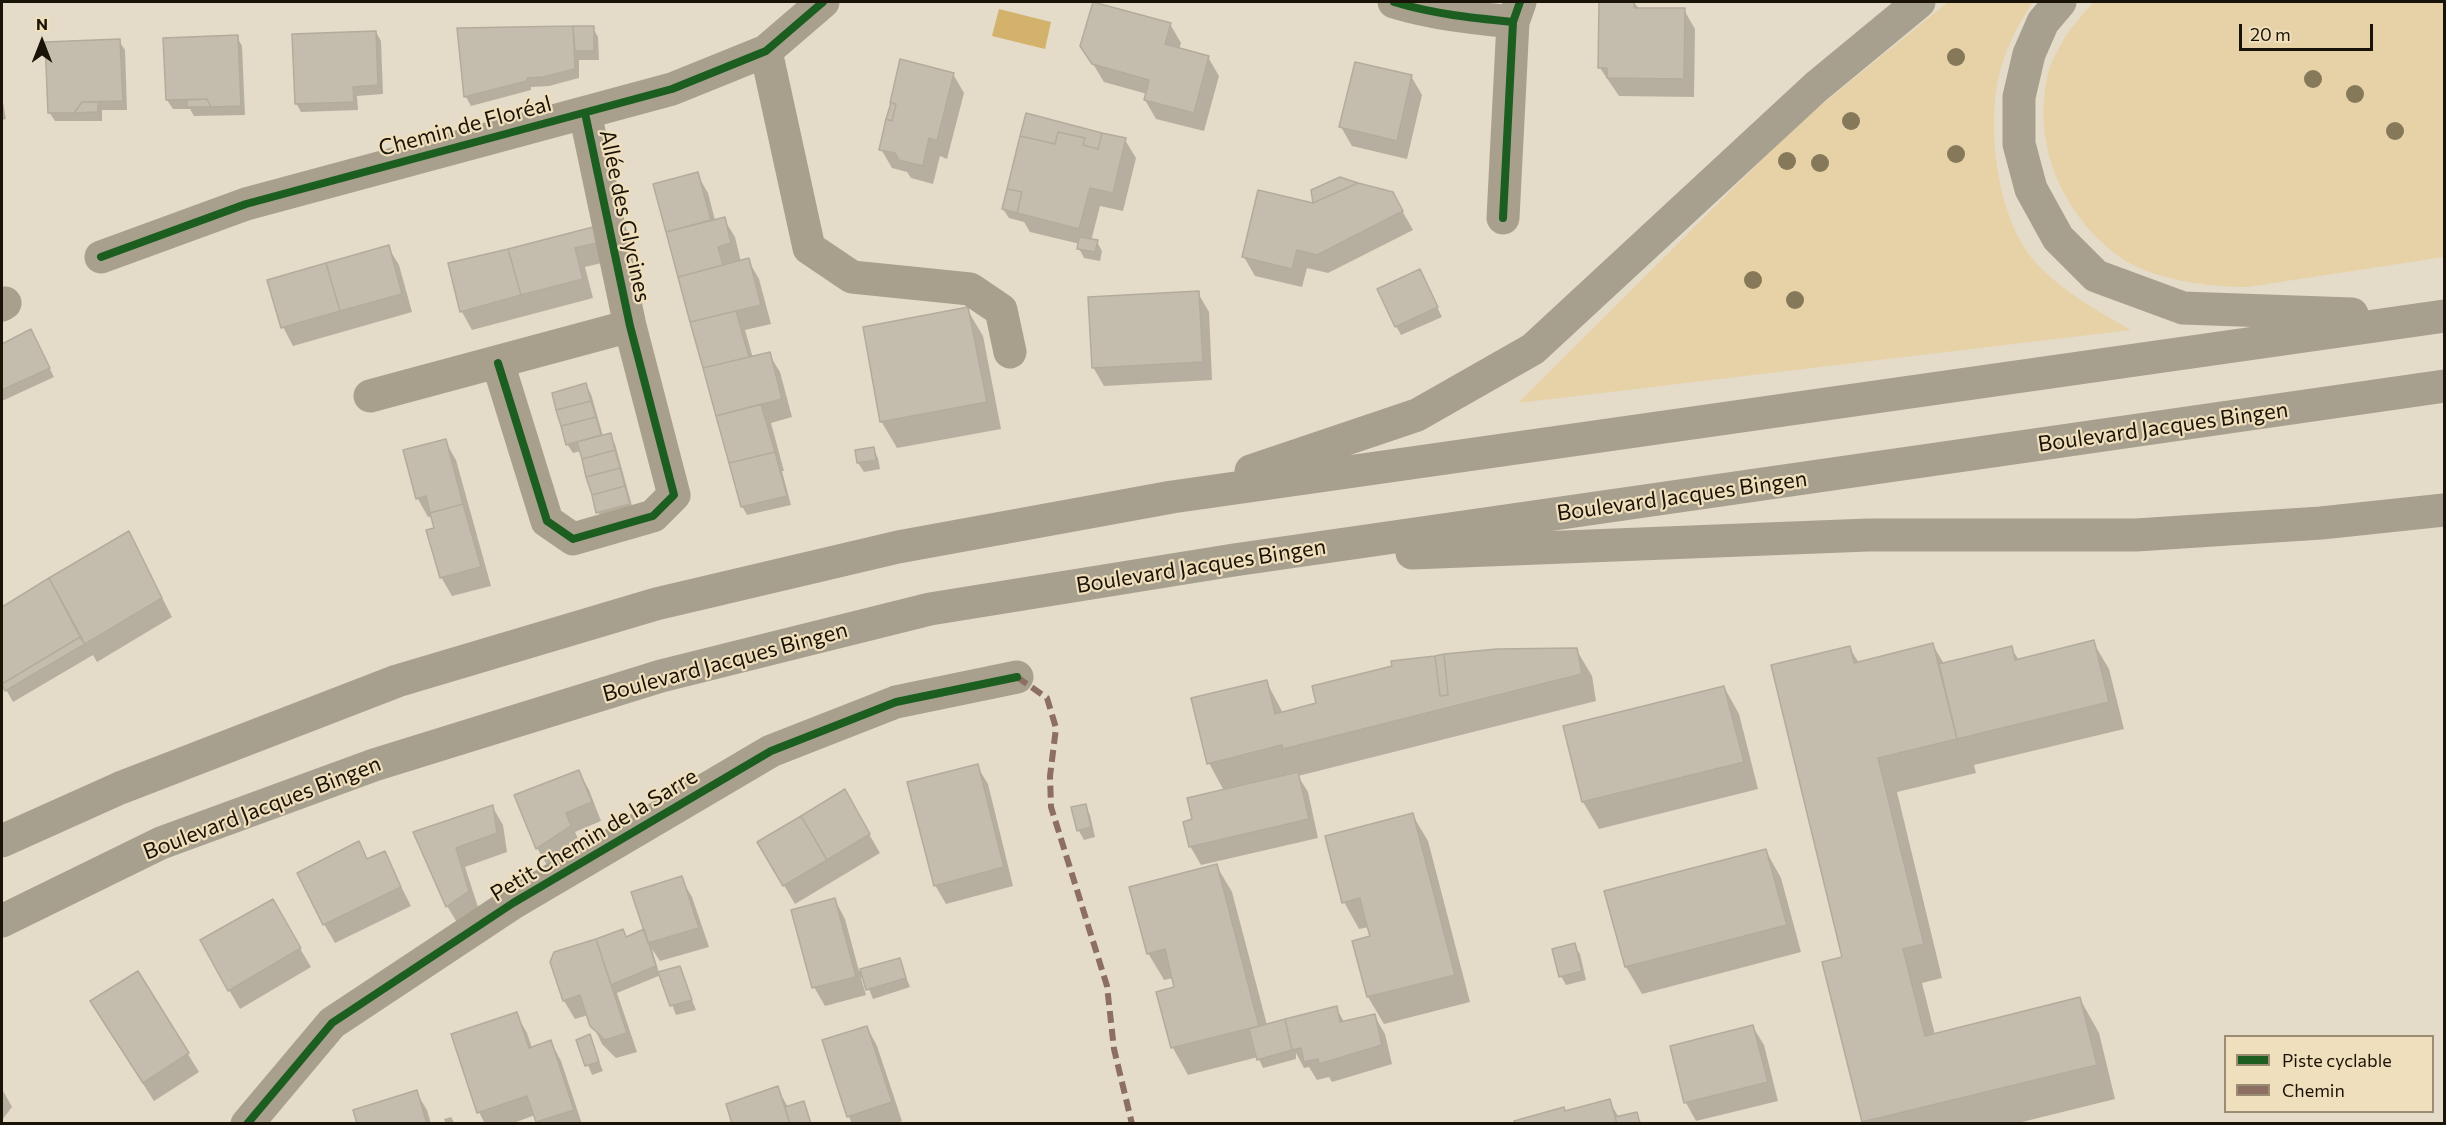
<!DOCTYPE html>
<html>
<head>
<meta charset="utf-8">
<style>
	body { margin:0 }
	#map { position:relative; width:2446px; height:1125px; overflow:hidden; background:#e4dbc8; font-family:Commissioner,sans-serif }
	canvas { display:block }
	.frame { position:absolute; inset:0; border:3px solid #1a1307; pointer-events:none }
	.legend { position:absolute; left:2224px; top:1035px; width:210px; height:78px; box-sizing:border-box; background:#f0dfbc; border:2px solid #9a8d74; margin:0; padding:8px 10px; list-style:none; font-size:18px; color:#1a1307 }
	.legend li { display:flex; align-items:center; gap:12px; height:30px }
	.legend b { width:30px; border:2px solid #9a8d74 }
	.north { position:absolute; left:12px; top:12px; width:60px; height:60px; -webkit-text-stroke:4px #f0dfbc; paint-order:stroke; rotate:0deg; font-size:16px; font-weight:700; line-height:24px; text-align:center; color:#1a1307 }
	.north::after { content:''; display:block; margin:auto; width:21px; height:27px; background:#1a1307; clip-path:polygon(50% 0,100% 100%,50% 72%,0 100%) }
	.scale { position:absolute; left:2239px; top:24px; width:134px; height:27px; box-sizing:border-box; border:3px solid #1a1307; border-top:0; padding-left:8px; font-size:18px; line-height:21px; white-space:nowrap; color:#1a1307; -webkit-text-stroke:4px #f0dfbc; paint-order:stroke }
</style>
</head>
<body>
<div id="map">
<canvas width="2446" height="1125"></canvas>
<div class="frame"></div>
<ul class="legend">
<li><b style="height:8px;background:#1b5e20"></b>Piste cyclable</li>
<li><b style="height:8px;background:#8d6e63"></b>Chemin</li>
</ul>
<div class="north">N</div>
<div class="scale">20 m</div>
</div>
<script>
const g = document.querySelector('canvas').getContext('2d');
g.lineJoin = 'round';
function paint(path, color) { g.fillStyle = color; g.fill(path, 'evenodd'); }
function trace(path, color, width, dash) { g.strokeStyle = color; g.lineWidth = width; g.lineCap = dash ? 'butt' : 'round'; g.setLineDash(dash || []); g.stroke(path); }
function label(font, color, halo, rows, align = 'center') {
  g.font = font + ' Commissioner,sans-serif'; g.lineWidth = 4.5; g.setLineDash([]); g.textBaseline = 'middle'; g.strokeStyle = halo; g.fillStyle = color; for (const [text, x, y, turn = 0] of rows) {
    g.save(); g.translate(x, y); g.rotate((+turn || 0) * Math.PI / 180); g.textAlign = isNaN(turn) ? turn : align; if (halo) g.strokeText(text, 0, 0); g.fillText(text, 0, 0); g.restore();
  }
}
paint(new Path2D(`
	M1948,2h85c-17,25 -31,53 -36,83 -9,54 2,138 40,179 26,28 61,47 94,66l-613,73 281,-280z
	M2094,2h350v255l-197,30c-38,0 -95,-7 -127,-30 -52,-37 -84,-102 -75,-166 1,-7 2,-15 4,-22 12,-29 24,-45 45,-67z`), '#e7d2a8');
paint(new Path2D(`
	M999,9l52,13 -6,27 -53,-13z`), '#d3b26c');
paint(new Path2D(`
	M1601,2h33l5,7 45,1 11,19 -1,68 -75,-1 -19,-28z
	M1170,24l11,19 -2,6 29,8 11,19 -15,55 -48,-12 -11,-19 2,-6 -43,-12 -22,-36z
	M593,28l5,9 1,23h-20v18l-30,8 -18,1v3l-60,16 -5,-9 -8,-68z
	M376,32l5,9 2,53 -26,2 1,14 -57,2 -5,-9z
	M237,37l5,9 3,69 -51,1 -4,-7h-17l-6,-9z
	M119,41l6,9 2,60h-25v11h-47l-6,-9z
	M953,74l11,19 -17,66 -7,-3 -7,28 -22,-6 -4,-6 -15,-4 -11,-19z
	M1411,76l11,19 -15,64 -55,-13 -11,-19z
	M2,97l4,22 -4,1z
	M1125,140l11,18 -13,53 -23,-5 -9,35 6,1 5,9 -2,10 -16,-3 -5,-10 1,-4 -50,-12 -6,-10 -15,-4 -6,-9z
	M697,174l11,19 7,27 9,-1 11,18 6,25 7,-2 11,19 12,45 -26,6 8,28 16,-4 11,18 12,45 -21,6 13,48h-2l9,34 -44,10 -5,-9 -87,-321z
	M1392,193l21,37 -85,43 -21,-5 -5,19 -47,-11 -11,-19z
	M596,227l14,34 -25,6 8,31 -121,32 -10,-18 -12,-48z
	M388,247l11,18 13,47 -119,34 -10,-19z
	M1424,280l18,37 -41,18 -5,-9z
	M1198,293l11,19 3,68 -108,6 -11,-19z
	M967,309l16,27 18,93 -104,19 -16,-27z
	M31,331l23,46 -52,24v-55z
	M586,385l5,9 12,42 7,-2 5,10 19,69 -31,8 -5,-9 -17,-61 -8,2 -6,-9z
	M445,441l11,19 35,126 -39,10 -11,-19 -8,-61 -5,1 -10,-18 -13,-47z
	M873,448l5,10 2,11 -16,3 -6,-9z
	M129,533l43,84 -75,45 -4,-7 -80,47 -11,-20v-73z
	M2093,642l16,27 15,60 -150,36 2,8 -79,19 45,186 -20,5 13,52 145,-36 19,34 16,66 -101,25h-150l-40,-161 20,-5 5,-311 10,16 74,-18 11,19 67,-16 8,12z
	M1576,649l16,27 4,25 -298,75 10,16 10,46 -117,27 -11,-19 3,-26 31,-29 -15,-28 57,-82 17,32 35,-9 76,-37z
	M1724,687l15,27 19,75 -159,40 -16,-27 -19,-75z
	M977,766l11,18 25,102 -67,18 -11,-19z
	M579,772l10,18 12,31 -26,11 6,13 -33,22 -11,-19z
	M844,791l36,62 -85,51 -36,-61z
	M492,806l11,19 4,27 -42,15 14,43 -21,14 -11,-18 -32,-73z
	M1085,806l5,9 5,22 -11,3 -5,-9 -6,-22z
	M1412,814l16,27 42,161 -86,22 -16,-27 -14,-55 17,-5 -2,-10 -10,2 -15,-27z
	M358,843l10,17 16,-7 27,53 -76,37 -11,-19z
	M1766,851l15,27 20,74 -159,42 -16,-27z
	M1216,865l16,27 35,133 69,-18 8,15 30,-7 11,19 7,30 -60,18 -3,-5 -12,3 -8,-13 -5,1 -8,-15v6l-33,9 -5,-11 -70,18 -15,-27 -15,-55 18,-5 -3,-10 -9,2 -16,-27z
	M681,878l11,19 17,50 -49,14 -8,-12 7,24 20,-6 17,43 -20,5 -15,-40 -44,18 20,59 -21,6 -14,-14 -14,-29 -13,4 -11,-18 58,-70 5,7 19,-7z
	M835,900l10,19 14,52 40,-12 11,28 -37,12 -9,-22 -3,1 5,17 -41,11 -11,-19z
	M272,901l39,66 -71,42 -11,-19z
	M1574,945l6,9 6,26 -20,5 -5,-9z
	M516,1014l11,19 5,15 19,-6 10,19 21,63h-44l-3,-9 -24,9h-26l-6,-12z
	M102,1020l86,34 11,18 -45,29z
	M867,1027l10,19 25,75 -7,3h-43l-3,-7 -25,-76z
	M1753,1027l11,18 14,56 -82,20 -10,-18z
	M589,1036l14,35 -11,4 -14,-35z
	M777,1088l11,19 15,-4 9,21h-78z
	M2,1089l10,18 -10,13z
	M416,1092l11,18 4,14h-72z
	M1609,1100l10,18 17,-4 6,10h-126z
	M451,1117l4,7h-9l-2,-5z`), '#0003');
const building = new Path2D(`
	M1093,2l78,21 -6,21 44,12 -15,57 -50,-13 5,-20 -57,-16 -12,-18z
	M1599,2h35v6h51l-1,71 -77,-1v-10h-9z
	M573,26l2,43 -32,8 -16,1v3l-63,16 -7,-69z
	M573,26h21v25h-19z
	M376,31l2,54 -25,2 1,15 -59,2 -3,-70z
	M238,35l3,71 -30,1 -4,-8 -41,1 -3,-62z
	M120,39l3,62 -41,1 -8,11h-26l-3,-71z
	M900,59l54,14 -17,68 -8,-3 -6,28 -24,-6 -4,-7 -16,-3 7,-31 6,2 4,-17 -6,-1z
	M1355,62l57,13 -15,66 -58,-14z
	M207,99l4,8h-24v-7z
	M82,102h16v10l-24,1z
	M891,103l5,1 -4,17 -6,-2z
	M1026,113l76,20 -4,16 -15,-4 2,-7 -27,-6 -3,12 -35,-8z
	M1058,132l27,6 -2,7 15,4 4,-16 24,5 -13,55 -23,-5 -11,41 -62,-16 5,-21 -15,-3 13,-53 35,8z
	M698,172l13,48 -45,12 -13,-48z
	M1340,177l18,6 -45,20 -2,-13z
	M1358,183l35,9 10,19 -86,44 -20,-5 -5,19 -50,-12 16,-67 55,13z
	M1007,189l15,3 -5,21 -15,-4z
	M725,217l6,26 -13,4 5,18 -45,12 -12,-45z
	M597,226l4,16 -26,6 8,31 -62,16 -13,-46z
	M1079,237l19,3 -3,12 -18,-3z
	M389,245l13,49 -62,17 -14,-48z
	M508,249l13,46 -61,17 -12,-49z
	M749,258l12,47 -71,17 -12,-45z
	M326,263l14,48 -59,17 -14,-48z
	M1420,269l18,38 -43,20 -18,-38z
	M1199,291l4,71 -111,6 -4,-71z
	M968,307l19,95 -107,20 -17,-95z
	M736,311l13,46 -46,11 -13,-46z
	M31,329l19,39 -48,22v-46z
	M770,352l12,47 -66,17 -13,-48z
	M586,383l5,18 -35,9 -4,-17z
	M591,401l5,16 -35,9 -5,-16z
	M761,404l14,48 -46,11 -13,-47z
	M596,417l5,18 -35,10 -5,-19z
	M611,433l4,17 -33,9 -5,-17z
	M446,439l17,65 -33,9 -4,-17 -10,3 -13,-49z
	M874,447l2,13 -19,3 -2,-13z
	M615,450l5,18 -34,9 -4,-18z
	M775,452l12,44 -46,11 -12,-44z
	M620,468l5,18 -33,9 -6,-18z
	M625,486l5,18 -34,9 -4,-18z
	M463,504l18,63 -41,11 -14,-48 8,-2 -4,-15z
	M129,531l33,67 -77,46 -36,-66z
	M49,578l31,59 -78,47v-77z
	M80,637l5,7 -80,47 -3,-7z
	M2094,640l15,62 -152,37 -18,-75 73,-18 3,14z
	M1933,643l24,96 -79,19 46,186 -21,5 22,87 155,-39 17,68 -235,57 -40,-160 20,-5 -71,-292 79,-19 4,17z
	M1577,648l5,26 -299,75 -1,-4 -75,19 -16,-66 76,-18 8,34 41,-11 -4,-17 80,-20 -1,-5 44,-5 5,40 8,-1 -4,-41 53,-5z
	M1444,654l4,41 -8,1 -5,-40z
	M1724,686l20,76 -162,40 -19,-76z
	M978,764l26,103 -70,19 -27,-104z
	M579,770l13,32 -26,11 5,13 -35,23 -22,-54z
	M1298,772l11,47 -120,28 -6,-25 9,-3 -5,-21z
	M845,789l25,45 -43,26 -26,-44z
	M1086,804l5,23 -14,4 -6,-24z
	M493,805l4,28 -41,15 13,43 -23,16 -33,-75z
	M1413,813l42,162 -88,22 -15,-56 18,-5 -5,-17 -5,-21 -18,5 -17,-67z
	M801,816l26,44 -44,26 -26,-44z
	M359,841l8,18 18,-8 16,36 -78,38 -26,-52z
	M1766,849l21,76 -162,42 -21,-76z
	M1217,864l42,162 -88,22 -15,-56 18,-5 -9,-38 -18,5 -18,-67z
	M682,876l17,52 -51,15 -17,-51z
	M835,898l21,79 -44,11 -21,-78z
	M273,899l28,49 -73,43 -28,-51z
	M623,929l3,8 18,-8 12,37 -45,19 -15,-46z
	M596,939l31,94 -22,7 -15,-14 -10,-31 -17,6 -13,-39 4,-10z
	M1575,943l7,28 -23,6 -7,-28z
	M900,958l6,20 -40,12 -6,-21z
	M680,966l12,34 -22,6 -12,-34z
	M138,971l51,82 -46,30 -53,-82z
	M1337,1006l3,16 35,-8 7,31 -63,19 -1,-5 -14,3 -3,-14 -9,2 -7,-31z
	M517,1012l12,36 22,-8 23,70 -38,12 -9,-26 -50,17 -26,-79z
	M1285,1019l7,31 -35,10 -8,-31z
	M1753,1025l15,57 -84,21 -14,-57z
	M867,1026l25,76 -45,15 -25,-77z
	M590,1034l9,28 -14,4 -9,-26z
	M778,1086l12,38h-58l-6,-20z
	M417,1090l10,34h-70l-4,-14z
	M1610,1099l7,25h-102l-1,-3 50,-14 1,4z
	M804,1101l7,23h-21l-5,-17z
	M1637,1112l3,12h-23l-2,-7z`);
paint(building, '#c4bdae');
trace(building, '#b2ac9d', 1.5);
trace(new Path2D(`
	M1394,2c39,12 79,16 119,20l7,-20
	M766,51l43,197 43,29 118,12 31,21 9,42
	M1503,218l10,-196
	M101,257l145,-53 426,-115 94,-38 57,-49
	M2,305l3,-2
	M498,363l49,158 26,18 80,-23 21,-21 -44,-169 -45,-213
	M370,396l260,-70
	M247,1124l85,-101 181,-120 258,-152 125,-49 121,-25`), '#a8a08c', 33);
trace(new Path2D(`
	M2060,2l-17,20 -14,32 -10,43v47l12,45 27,49 38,38 87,32 169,6
	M1251,471l166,-56 116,-66 283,-262 103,-85
	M1412,553l456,-18h268l185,-12 123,-13
	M2,841l118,-53 277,-107 259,-77 242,-57 274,-50 1272,-181
	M2,921l159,-78 213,-78 287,-89 269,-67 304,-49 1210,-174`), '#a8a08f', 33);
trace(new Path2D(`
	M1017,677l30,21 9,30 -6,48 1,31 56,179 7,63 18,75`), '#8d6e63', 6, [12, 6]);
trace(new Path2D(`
	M1394,2c39,12 79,16 119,20l7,-20
	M1503,218l10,-196
	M101,257l145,-53 426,-115 94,-38 57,-49
	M498,363l49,158 26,18 80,-23 21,-21 -44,-169 -45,-213
	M247,1124l85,-101 181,-120 258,-152 125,-49 121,-25`), '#1b5e20', 8);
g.fillStyle = '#86795a';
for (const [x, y] of [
	[1956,57],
	[2313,79],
	[2355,94],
	[1851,121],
	[2395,131],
	[1956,154],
	[1787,161],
	[1820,163],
	[1753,280],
	[1795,300]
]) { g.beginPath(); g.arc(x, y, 9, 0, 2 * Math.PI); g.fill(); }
label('22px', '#1a1307', '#f0dfbc', [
	["Chemin de Floréal",465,126,-15],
	["Allée des Glycines",625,216,78],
	["Boulevard Jacques Bingen",2163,427,-8],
	["Boulevard Jacques Bingen",1682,496,-8],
	["Boulevard Jacques Bingen",1201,566,-9],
	["Boulevard Jacques Bingen",725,662,-15],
	["Boulevard Jacques Bingen",262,808,-21],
	["Petit Chemin de la Sarre",594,835,-31]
]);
</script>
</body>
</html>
